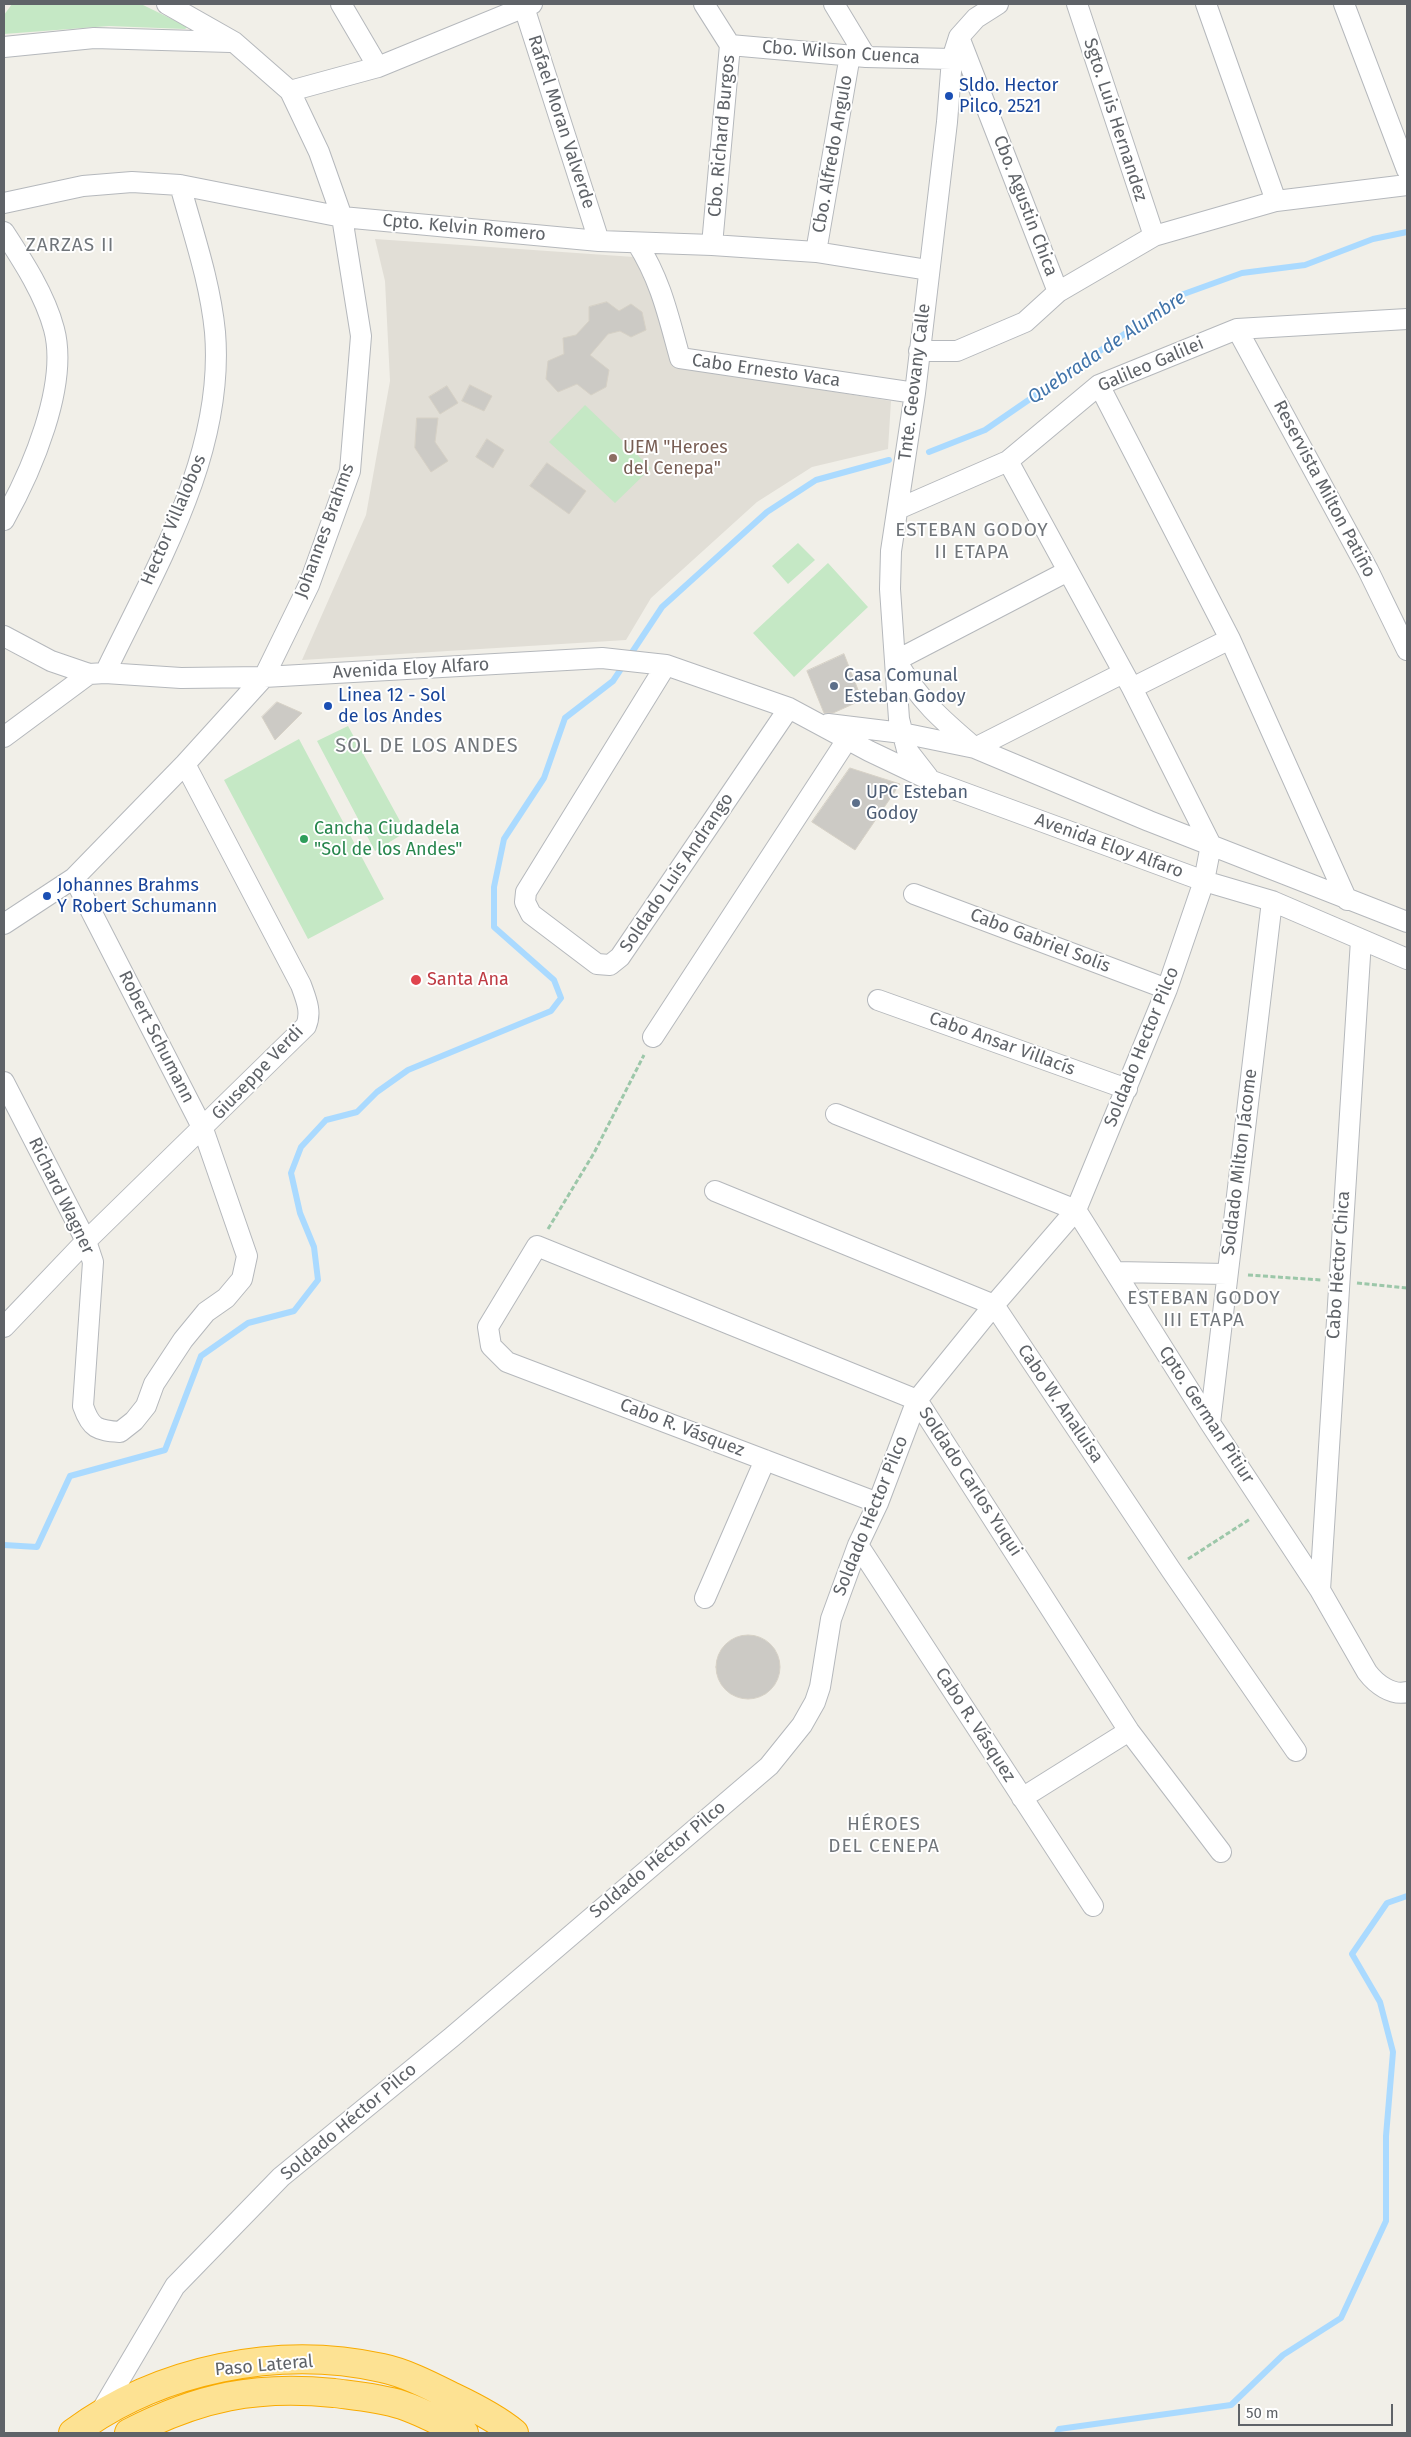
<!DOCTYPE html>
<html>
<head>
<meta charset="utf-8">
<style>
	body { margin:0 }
	#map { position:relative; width:1411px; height:2437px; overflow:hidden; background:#f1efe8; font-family:"Fira Sans",sans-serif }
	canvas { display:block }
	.frame { position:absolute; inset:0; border:5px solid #5f6368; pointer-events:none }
	.scale { position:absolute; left:1238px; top:2404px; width:155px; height:22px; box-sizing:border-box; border:2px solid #5f6368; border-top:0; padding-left:6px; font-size:15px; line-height:18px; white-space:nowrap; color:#5f6368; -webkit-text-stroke:4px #fff; paint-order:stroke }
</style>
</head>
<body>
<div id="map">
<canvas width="1411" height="2437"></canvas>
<div class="frame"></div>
<div class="scale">50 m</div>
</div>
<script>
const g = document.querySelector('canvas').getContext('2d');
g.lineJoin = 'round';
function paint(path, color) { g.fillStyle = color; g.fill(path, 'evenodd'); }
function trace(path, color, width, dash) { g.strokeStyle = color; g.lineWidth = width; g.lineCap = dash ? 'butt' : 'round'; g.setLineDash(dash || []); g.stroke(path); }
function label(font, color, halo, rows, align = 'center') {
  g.font = font + ' "Fira Sans",sans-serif'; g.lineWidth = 4; g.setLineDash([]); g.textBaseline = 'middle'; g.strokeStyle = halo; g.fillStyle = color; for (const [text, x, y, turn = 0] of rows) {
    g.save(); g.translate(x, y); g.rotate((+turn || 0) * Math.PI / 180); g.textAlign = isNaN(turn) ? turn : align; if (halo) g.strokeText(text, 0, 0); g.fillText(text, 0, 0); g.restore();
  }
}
paint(new Path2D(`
	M375,239l259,18 12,14 29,95 216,35 -3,48 -76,18 -55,35 -106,96 -25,42 -324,20 64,-145 24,-134 -5,-100z`), '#e1ded6');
paint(new Path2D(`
	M12,4h129l47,23 -3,2 -76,-3 -105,8v-19z
	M585,405l66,63 -36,35 -66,-61z
	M798,543l17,17 -27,24 -16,-18z
	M828,563l40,44 -74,70 -41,-44z
	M348,726l58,106 -31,19 -58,-110z
	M299,739l85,160 -76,40 -84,-159z`), '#c5e8c5');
trace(new Path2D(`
	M929,452l56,-22 196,-135 61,-22 63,-8 68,-26 34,-7
	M4,1545l33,2 33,-71 95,-26 36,-94 47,-33 46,-12 24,-31 -4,-33 -14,-34 -9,-40 10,-26 25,-27 31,-8 20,-20 31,-22 143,-59 10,-13 -7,-18 -60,-53v-40l10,-48 40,-61 21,-60 48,-37 49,-74 105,-95 49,-32 73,-20
	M1057,2433l2,-4 172,-24 52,-50 58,-37 45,-97v-85l7,-84 -13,-50 -28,-48 35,-51 20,-7`), '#aadaff', 6);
const building = new Path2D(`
	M607,302l12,9 12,-7 11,8 4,18 -15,7 -11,-6 -12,3 -18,21 19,15 -3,17 -15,8 -14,-11 -19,8 -12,-13 2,-18 16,-7 -1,-16 13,-3 13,-14v-14z
	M470,385l22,11 -8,15 -22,-10z
	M447,386l11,17 -18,11 -11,-17z
	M417,418h21l-3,24 13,19 -17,11 -16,-24z
	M487,439l17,11 -11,18 -17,-11z
	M547,463l39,28 -17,23 -39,-28z
	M844,654l18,46 -29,13h-9l-17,-42z
	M277,702l25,11 -27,27 -13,-23z
	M850,768l50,16 -45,66 -43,-28z
	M716 1667a32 32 0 1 1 64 0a32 32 0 1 1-64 0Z`);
paint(building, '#cccac5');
trace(building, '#d6d1c6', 1);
const minor = new Path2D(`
	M341,4l37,63
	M523,4l76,237
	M704,4l26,41 -18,200
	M834,4l32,53
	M1077,4l77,232
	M1206,4l70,197
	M1344,4l63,166
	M959,37l99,255
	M730,45l136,12 86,2
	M4,47l90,-9 136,4
	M290,91l88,-24 154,-63
	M4,203l79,-17 49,-4 48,3 162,32 257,24 113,4 104,7 112,18
	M4,232c19,29 41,63 50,97 15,56 -23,143 -50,191
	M637,243c24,38 31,72 43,115l235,35
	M816,252l34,-197
	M1237,329l131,241 39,80
	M919,351h38l68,-29 33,-30 96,-56 122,-35 131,-16
	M1099,385l131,254 117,261
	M898,509l110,-48 91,-76 138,-56 170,-10
	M4,636l47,25 38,13 16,-1 76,5 83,-1 338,-19 64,7 123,43 80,43 63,30 272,100 68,20 135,58
	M895,661l173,-90
	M897,662c23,39 44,57 78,86l148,-75
	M666,665l-140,227 -1,10 6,12 66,50 13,1 10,-8 169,-249
	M105,673c51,-106 120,-220 110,-341 -5,-51 -22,-99 -35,-147
	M1132,688l98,-49
	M828,724l74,9 73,15 174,73 258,101
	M4,737l85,-63
	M928,777l-21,-27 -8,-31 -9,-130 1,-38 24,-158 32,-271 5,-63 7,-22 17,-19 22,-14
	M914,894l253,95
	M4,924l70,-46 111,-114 79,-87 45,-92 41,-114 11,-135 -19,-119 -23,-65 -29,-61 -56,-49 -67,-38
	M878,1000l249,89
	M653,1037l201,-308
	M4,1082l82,159 7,21 -10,144c8,23 14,24 37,26l14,-11 12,-15 8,-22 29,-44 23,-28 20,-14 16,-19 5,-23 -44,-127 -129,-251
	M836,1114l240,96 134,213 110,167 47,82c9,12 25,24 40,20
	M715,1191l279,114 177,265 125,181
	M1115,1272l112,2
	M4,1327l82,-86 220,-215c6,-14 0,-27 -5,-41l-116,-221
	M1210,1423l62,-522
	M878,1503l-371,-141 -16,-16 -3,-19 49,-81 380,154 212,331 92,121
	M858,1545l235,361
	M1320,1590l41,-650
	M705,1598l60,-138
	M1022,1798l107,-67
	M100,2413l75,-127 106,-109 171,-140 317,-271 33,-41 13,-23 5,-15 11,-68 27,-74 20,-42 39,-103 77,-95 82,-95 91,-221 37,-108 7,-36 -79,-157 -124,-227`);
const highway = new Path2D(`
	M73,2433c86,-64 205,-88 309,-65 24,5 49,18 71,29 21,10 43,21 61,36
	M129,2433c70,-36 127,-48 205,-40 23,3 46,5 68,12 21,7 42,19 62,28`);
trace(minor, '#b5b8bc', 22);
trace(highway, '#f9ab00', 30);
trace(new Path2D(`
	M548,1229l46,-76 50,-98
	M1248,1275l73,5
	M1357,1283l50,5
	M1188,1559l62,-40`), '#9cc7a9', 3, [5, 2.5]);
trace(minor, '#fff', 20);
trace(highway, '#fde293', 28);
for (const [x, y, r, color] of [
	[949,96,5,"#1a4fb4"],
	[613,458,5,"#8d6e63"],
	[834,686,5,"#5c6f8a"],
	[328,706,5,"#1a4fb4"],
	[856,803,5,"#5c6f8a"],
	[304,839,5,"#2e9e5b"],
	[47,896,5,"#1a4fb4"],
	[416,980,6,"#e0444e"]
]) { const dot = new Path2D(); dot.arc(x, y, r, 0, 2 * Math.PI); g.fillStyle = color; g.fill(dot); trace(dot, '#fff', 2); }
label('18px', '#5f6368', '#fff', [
	["Cbo. Wilson Cuenca",841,53,4],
	["Sgto. Luis Hernandez",1115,120,72],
	["Rafael Moran Valverde",561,122,72],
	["Cbo. Richard Burgos",722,136,-85],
	["Cbo. Alfredo Angulo",833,154,-80],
	["Cbo. Agustin Chica",1025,206,69],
	["Cpto. Kelvin Romero",464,228,5],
	["Galileo Galilei",1151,365,-23],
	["Cabo Ernesto Vaca",766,371,8],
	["Tnte. Geovany Calle",915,382,-83],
	["Reservista Milton Patiño",1324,489,62],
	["Hector Villalobos",174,520,-67],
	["Johannes Brahms",325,531,-70],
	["Avenida Eloy Alfaro",411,669,-3],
	["Avenida Eloy Alfaro",1109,846,20],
	["Soldado Luis Andrango",677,873,-56],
	["Cabo Gabriel Solís",1040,941,21],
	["Robert Schumann",156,1037,63],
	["Cabo Ansar Villacís",1002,1044,20],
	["Soldado Hector Pilco",1142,1047,-68],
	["Giuseppe Verdi",258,1073,-46],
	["Soldado Milton Jácome",1240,1162,-83],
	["Richard Wagner",61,1196,64],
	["Cabo Héctor Chica",1339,1265,-86],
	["Cabo W. Analuisa",1060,1404,56],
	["Cpto. German Pitiur",1206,1415,57],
	["Cabo R. Vásquez",682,1428,21],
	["Soldado Carlos Yuqui",970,1482,57],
	["Soldado Héctor Pilco",871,1516,-68],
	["Cabo R. Vásquez",975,1725,57],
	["Soldado Héctor Pilco",658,1860,-40],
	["Soldado Héctor Pilco",349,2122,-40],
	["Paso Lateral",264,2366,-5]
]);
label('18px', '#164399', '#fff', [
	["Sldo. Hector",959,86],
	["Pilco, 2521",959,107],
	["Linea 12 - Sol",338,696],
	["de los Andes",338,717],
	["Johannes Brahms",57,886],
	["Y Robert Schumann",57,907]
], 'left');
label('18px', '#785e54', '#fff', [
	["UEM \"Heroes",623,448],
	["del Cenepa\"",623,469]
], 'left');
label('18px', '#4e5e75', '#fff', [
	["Casa Comunal",844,676],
	["Esteban Godoy",844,697],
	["UPC Esteban",866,793],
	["Godoy",866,814]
], 'left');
label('18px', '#27864d', '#fff', [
	["Cancha Ciudadela",314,829],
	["\"Sol de los Andes\"",314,850]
], 'left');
label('18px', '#be3a42', '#fff', [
	["Santa Ana",427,980]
], 'left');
g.letterSpacing = '1px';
label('19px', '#70757a', '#fff', [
	["ZARZAS II",70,246],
	["ESTEBAN GODOY",972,531],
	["II ETAPA",972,553],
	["ESTEBAN GODOY",1204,1299],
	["III ETAPA",1204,1321],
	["HÉROES",884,1825],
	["DEL CENEPA",884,1847]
]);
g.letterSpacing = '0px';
label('italic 19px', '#4174aa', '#fff', [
	["Quebrada de Alumbre",1107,348,-34]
]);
g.letterSpacing = '1px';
label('20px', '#70757a', '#fff', [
	["SOL DE LOS ANDES",427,746]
]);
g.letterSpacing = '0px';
</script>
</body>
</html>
